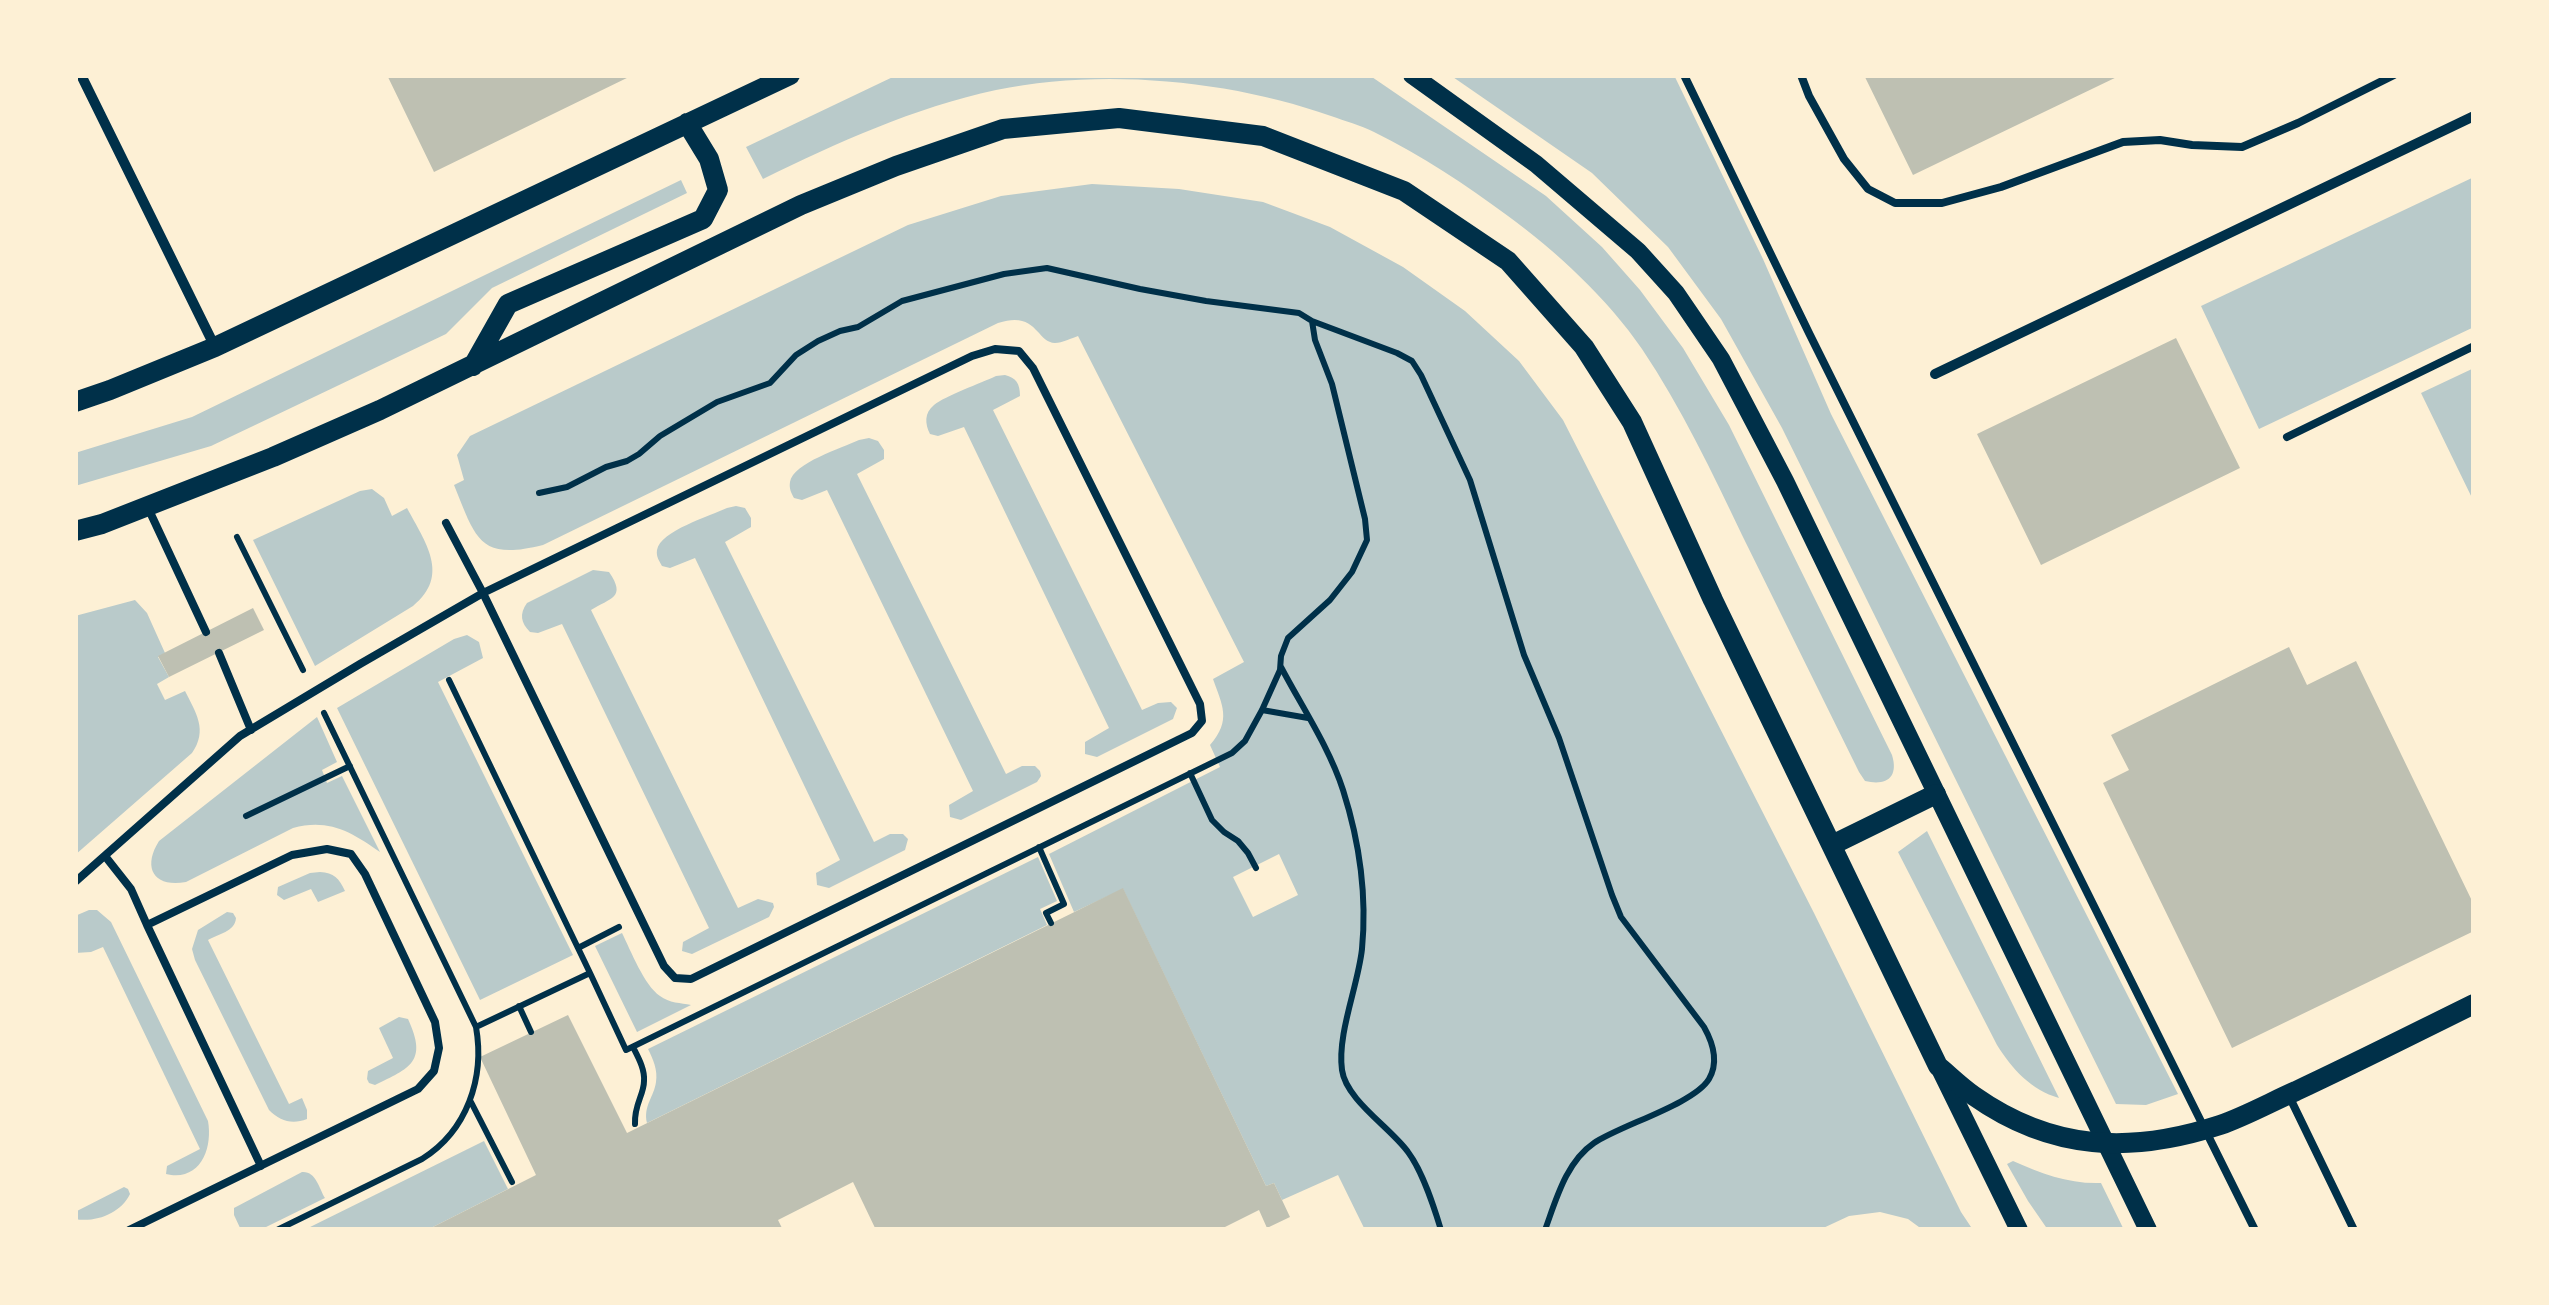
<!DOCTYPE html>
<html>
<head>
<meta charset="utf-8">
<style>
	body { margin:0 }
	#map { position:relative; width:2549px; height:1305px; overflow:hidden; background:#fdf0d5; font-family:"PT Sans Narrow",sans-serif }
	canvas { display:block }
	.frame { position:absolute; inset:0; border:78px solid #fdf0d5; pointer-events:none }
</style>
</head>
<body>
<div id="map">
<canvas width="2549" height="1305"></canvas>
<div class="frame"></div>
</div>
<script>
const g = document.querySelector('canvas').getContext('2d');
g.lineJoin = 'round';
function paint(path, color) { g.fillStyle = color; g.fill(path, 'evenodd'); }
function trace(path, color, width, dash) { g.strokeStyle = color; g.lineWidth = width; g.lineCap = dash ? 'butt' : 'round'; g.setLineDash(dash || []); g.stroke(path); }
paint(new Path2D(`
	M897,75h472l177,121 56,51 38,43 43,58 46,77 163,330c7,23 -6,31 -27,26l-6,-9c-39,-79 -78,-158 -117,-237 -30,-63 -61,-128 -100,-186 -34,-50 -86,-98 -134,-133 -42,-31 -87,-61 -134,-84 -14,-7 -29,-11 -43,-16 -101,-36 -230,-48 -335,-26 -83,18 -157,52 -233,89l-17,-32z
	M1450,75h224l89,184 68,155 347,680 -32,11 -30,-1 -334,-676 -61,-109 -53,-72 -76,-74z
	M2474,177v150l-215,102 -58,-123z
	M681,180l6,13 -195,95 -46,46 -174,83 -61,29 -136,40v-33l117,-36z
	M1092,184l87,5 84,13 67,25 73,40 62,44 54,50 44,59 251,493 147,299 12,18h-50l-15,-11 -28,-7 -31,4 -30,14h-454l-27,-55 -56,25 -8,-17 -8,3 -143,-297 -49,23 -25,-58 171,-87 -10,-22c22,-25 12,-40 3,-66l31,-17 -166,-326c-6,2 -16,7 -23,7 -19,-1 -18,-33 -57,-20l-455,222c-64,16 -67,-6 -89,-60l10,-5 -7,-25 13,-19 438,-211 93,-29zM1279,854l19,41 -45,22 -20,-40z
	M2474,368v134l-53,-109z
	M1005,375c11,3 15,8 15,21l-27,14 149,300 16,-7 13,-1 6,6 -4,11 -76,38 -12,-3v-12l24,-14 -145,-301 -26,9 -8,-2c-5,-10 -6,-21 4,-29 11,-9 47,-22 62,-29z
	M869,438l9,3 6,9v9l-27,15 149,300 16,-8h13l5,5 1,5 -4,6 -76,38 -11,-3 -1,-12 24,-14 -146,-301 -25,10 -8,-2c-3,-6 -5,-9 -4,-16 3,-19 52,-34 69,-42z
	M372,489l12,9 8,18 15,-8c18,34 44,67 6,98l-98,60 -62,-126 107,-49z
	M736,506l9,2 6,10v9l-26,15 149,300 16,-8h13l5,5 -3,11 -76,38 -12,-3 -1,-12 24,-13 -145,-302 -25,10 -8,-2c-3,-6 -6,-9 -5,-16 3,-19 53,-34 70,-42z
	M593,570l16,2c18,26 1,26 -18,38l147,298 20,-9 15,4 1,4 -5,10 -77,37 -10,-3 1,-9 26,-14 -147,-304 -24,9 -8,-1c-9,-9 -11,-18 -3,-29z
	M135,600l12,13 18,40 -7,4 11,20 -12,7 8,16 20,-9c11,22 23,39 7,62l-117,102v-239z
	M467,635l12,7 4,16 -45,24 135,273 -93,45 -143,-292 117,-69z
	M317,717l20,45 -15,8 5,13 15,-7 38,76c-28,-20 -52,-34 -87,-24l-107,54c-32,6 -44,-14 -27,-41z
	M1927,831l132,267c-28,-8 -47,-29 -62,-53l-99,-193z
	M1038,857l19,44 -17,8 7,16 -400,198c-4,-17 7,-26 9,-41 2,-12 -3,-23 -8,-33z
	M320,872c14,1 19,6 25,19l-27,11 -7,-13 -27,11 -7,-5 1,-8 32,-14z
	M89,910h8l14,12 97,199c5,28 -8,61 -42,53l1,-8 33,-17 -97,-202 -12,5 -16,1v-37z
	M227,912l6,1 3,5c-1,14 -18,16 -28,22l81,164 13,-6 5,12v9c-15,6 -27,2 -38,-9l-74,-150 -3,-11 6,-19z
	M622,933c9,18 22,52 38,63 9,7 21,7 31,9l-54,27 -42,-86z
	M399,1017l9,2c20,43 2,49 -33,66l-6,-2 -2,-4 1,-8 25,-13 -14,-30z
	M484,1141l24,48 -81,41h-123z
	M2013,1161c30,13 55,23 88,22l23,47h-76l-20,-29 -21,-37z
	M302,1172c14,-1 17,16 23,26l-65,32h-19l-7,-15v-7z
	M124,1187l4,2 2,5c-9,19 -34,29 -55,25v-7z`), '#b9caca');
paint(new Path2D(`
	M387,75h246l-199,97z
	M1864,75h257l-208,100z
	M2176,338l64,130 -199,97 -64,-131z
	M253,608l11,22 -95,47 -11,-21z
	M2289,647l18,38 49,-24 118,244v26l-242,117 -129,-265 26,-13 -18,-35z
	M1123,888l143,298 8,-3 16,34 -23,11 -8,-18 -40,20h-343l-23,-48 -75,38 5,10h-356l109,-55 -56,-118 88,-42 59,118z`), '#bec0b2');
trace(new Path2D(`
	M539,493l28,-6 39,-20 21,-6 12,-7 21,-18 57,-34 53,-19 26,-28 22,-14 22,-10 18,-4 44,-26 102,-27 43,-6 93,21 66,12 93,12 13,8
	M237,537l66,133
	M1281,667c21,40 48,80 62,123 16,50 24,106 19,159 -4,37 -25,85 -20,121 4,30 49,58 66,82 15,20 26,55 33,78
	M449,680l129,268 41,-21
	M1262,710l46,8
	M1190,773l22,47 12,12 14,9 10,12 8,15
	M246,816l104,-50
	M1039,847l25,57 -18,9 5,10
	M590,973l36,77 606,-297 13,-12 17,-31 18,-40 1,-14 7,-18 42,-38 22,-28 15,-32 -2,-21 -33,-135 -17,-44 -3,-19 85,32 15,8 9,14 49,105 54,175 35,83 53,157 9,22 83,110c9,16 15,35 5,52 -15,25 -88,46 -115,64 -28,19 -38,57 -49,87
	M519,1006l12,26
	M476,1027l114,-54 -12,-25
	M633,1047c5,10 12,22 11,34 0,14 -10,23 -9,43
	M471,1102l41,80
	M277,1230l145,-71c45,-28 63,-81 54,-132l-152,-314`), '#003049', 6);
trace(new Path2D(`
	M1684,75l125,258 446,897
	M1801,75l8,21 35,63 24,30 27,14h47l59,-16 122,-45 37,-2 32,5 50,2 56,-24 96,-48
	M2287,437l187,-91
	M149,510l57,122
	M219,653l32,77
	M105,856l26,33 16,36
	M75,882l165,-146 120,-72 123,-71 489,-237 23,-7 24,2 14,17 167,336 2,17 -10,12 -501,246 -16,-1 -11,-12 -181,-373 -37,-70
	M2290,1098l64,132
	M129,1230l289,-141 16,-18 5,-23 -4,-26 -70,-148 -14,-20 -24,-5 -35,6 -145,70 114,241`), '#003049', 8);
trace(new Path2D(`
	M81,75l134,272
	M1935,374l539,-258`), '#003049', 10);
trace(new Path2D(`
	M1412,75l124,89 102,87 38,42 45,66 64,122 363,749
	M1941,1071l78,159`), '#003049', 18);
trace(new Path2D(`
	M473,366l35,-62 195,-85 15,-29 -9,-31 -22,-36
	M75,402l35,-12 105,-43 575,-272
	M75,531l27,-7 171,-67 107,-47 421,-205 95,-39 107,-37 116,-11 144,18 141,55 104,70 76,86 48,75 81,178 225,466c12,10 23,21 36,30 78,55 157,58 246,29 26,-9 51,-23 76,-34 60,-28 119,-58 178,-87
	M1832,845l104,-51`), '#003049', 20);
</script>
</body>
</html>
